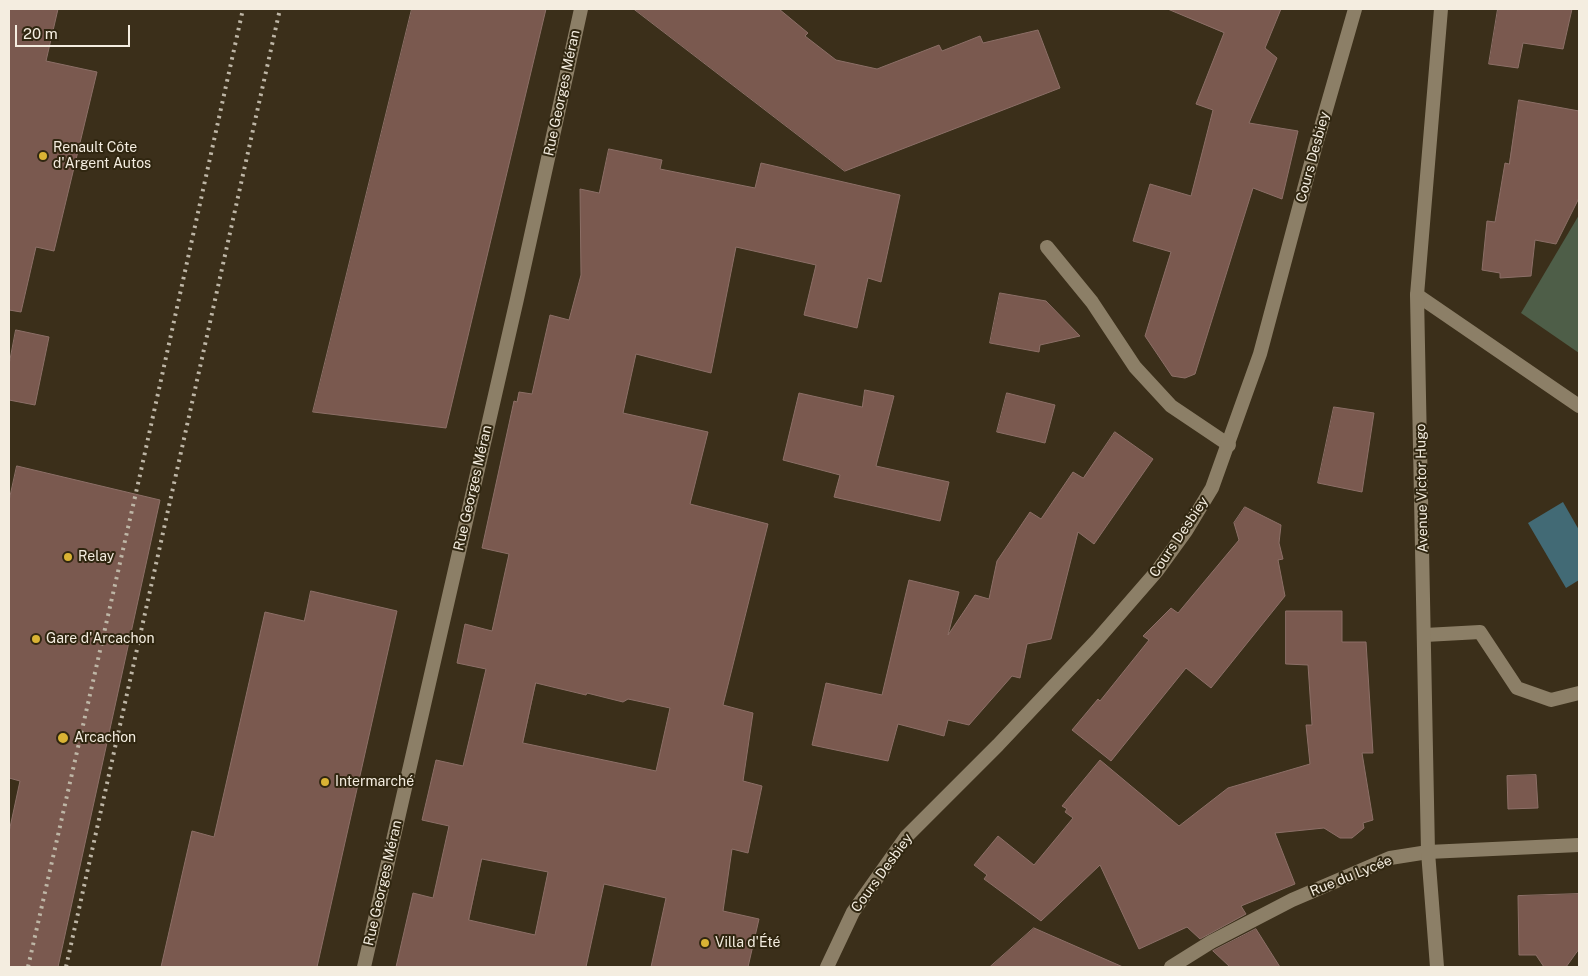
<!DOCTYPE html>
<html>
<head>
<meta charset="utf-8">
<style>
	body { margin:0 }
	#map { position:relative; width:1588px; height:976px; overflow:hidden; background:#3b2f1a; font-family:"Public Sans",sans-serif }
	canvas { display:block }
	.frame { position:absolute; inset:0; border:10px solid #f4ede0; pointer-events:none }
	.scale { position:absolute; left:15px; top:25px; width:115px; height:22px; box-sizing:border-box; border:2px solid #f4ede0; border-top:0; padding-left:6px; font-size:15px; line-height:18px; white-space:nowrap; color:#f4ede0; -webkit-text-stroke:4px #302610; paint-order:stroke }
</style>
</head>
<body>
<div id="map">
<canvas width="1588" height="976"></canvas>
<div class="frame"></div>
<div class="scale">20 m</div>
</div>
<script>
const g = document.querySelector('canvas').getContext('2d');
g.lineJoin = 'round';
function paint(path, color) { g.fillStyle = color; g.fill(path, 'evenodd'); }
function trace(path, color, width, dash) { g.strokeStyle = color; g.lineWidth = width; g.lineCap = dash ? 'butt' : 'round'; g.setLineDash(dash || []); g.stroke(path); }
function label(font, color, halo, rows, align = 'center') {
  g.font = font + ' "Public Sans",sans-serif'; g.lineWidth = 4; g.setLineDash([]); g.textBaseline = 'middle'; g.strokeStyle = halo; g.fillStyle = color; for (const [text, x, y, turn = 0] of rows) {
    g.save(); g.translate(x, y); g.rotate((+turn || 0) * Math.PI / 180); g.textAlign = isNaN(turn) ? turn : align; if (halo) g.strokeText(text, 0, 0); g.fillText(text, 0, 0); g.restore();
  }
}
paint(new Path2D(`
	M1579,215v138l-58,-40z`), '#4e5e48');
paint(new Path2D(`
	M1563,502l16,28v50l-13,8 -38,-65z`), '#426a75');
const building = new Path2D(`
	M9,9h49l-12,52 51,11 -43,179 -18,-4 -15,65 -12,-2z
	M412,9h134l-100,419 -133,-16z
	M634,9h145l29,24 -3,3 31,24 41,9 62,-24 3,6 38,-15 3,7 55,-13 22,58 -215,83z
	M1168,9h113l-16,39 12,10 -28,65 49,8 -16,68 -29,-11 -58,186 -10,4 -13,-2 -27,-40 26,-84 -38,-11 17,-57 41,12 22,-86 -17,-6 28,-71z
	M1498,9h74l-9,40 -40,-6 -5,25 -29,-4z
	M1519,100l60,11v87l-23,46 -21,-4 -4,36 -31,2v-5l-18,-3 5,-49 8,1 10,-59 4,1z
	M609,149l53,11 -2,9 95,19 6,-25 139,32 -19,87 -13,-4 -11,50 -53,-13 12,-50 -80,-18 -25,126 -75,-19 -13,59 85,19 -18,72 78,20 -45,181 30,8 -10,68 19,5 -14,67 -16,-4 -9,62 36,8 -11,48h-97l15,-69 -62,-14 -18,83h-190l17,-74 20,5 16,-72 -27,-6 14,-60 27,6 23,-97 -29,-6 8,-39 27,7 17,-77 -27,-6 32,-147 3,1 2,-10 13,2 18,-79 19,5 12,-45 -1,-86 19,4zM536,683l50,12 1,-2 36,9 5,-3 42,9 -14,63 -133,-28zM482,859l66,13 -13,63 -66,-15z
	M1000,293l46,8 34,35 -40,9 -1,7 -49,-9z
	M16,330l33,7 -14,68 -26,-5v-35z
	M865,390l29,6 -18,70 73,16 -9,39 -106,-24 6,-22 -57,-15 16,-67 63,14z
	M1007,393l48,12 -10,38 -48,-11z
	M1334,407l40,6 -12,79 -44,-9z
	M1115,432l38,27 -59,85 -16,-12 -27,107 -24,5 -7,34 -8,-2 -43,49 -21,-5 -4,16 -46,-12 -10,37 -76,-16 14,-62 56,12 27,-115 50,12 -11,43 27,-40 14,4 8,-38 33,-49 11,7 32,-47 10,6z
	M17,466l143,34 -102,467h-49v-135l11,-51 -11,-3v-277z
	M1245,507l36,18 -2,18 4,16 -5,1 7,36 -74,92 -25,-20 -75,93 -39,-31 26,-31 2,2 49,-61 -6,-4 28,-28 7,5 61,-73 -5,-17z
	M311,591l86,20 -80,356h-156l31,-136 22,6 51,-225 39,9z
	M1286,611h56v31h24l7,111h-11l11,67 -10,3 1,5 -12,10h-12l-16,-10 -49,5 20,51 -54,22 5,8 -46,25 -13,-12 -48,22 -39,-84 -59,56 -57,-42 3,-4 -13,-10 24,-29 36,29 39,-47 -8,-6 2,-3 -5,-3 38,-46 79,66 49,-38 82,-24 -4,-39h6l-4,-60 -22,-1z
	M1536,775l2,33 -30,1 -1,-33z
	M1579,894v55l-13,18h-22l-8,-12h-17l-1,-59z
	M1034,928l89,39h-133z
	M1256,929l24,38h-50l-17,-16z`);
paint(building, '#7a594f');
trace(building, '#8c6f67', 1);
trace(new Path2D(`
	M1047,247l45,55 43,65 36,39 58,39
	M1425,635l55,-3 37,56 34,12 28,-7`), '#8c7f67', 14);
trace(new Path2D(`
	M1417,295l162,111
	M364,967l153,-668 64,-290
	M1171,967l40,-25 81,-42 98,-42 38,-6 151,-7`), '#8c7f67', 14);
trace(new Path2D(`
	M827,967l26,-55 53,-75 92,-92 99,-105 60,-69 29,-40 26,-43 48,-134 55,-206 40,-139
	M1437,967l-9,-115 -11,-557 24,-286`), '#8c7f67', 14);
trace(new Path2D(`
	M28,967l112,-492 103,-466
	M66,967l214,-958`), '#beb6a6', 4, [2.5, 5]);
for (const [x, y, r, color] of [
	[43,156,5,"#d9b334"],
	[68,557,5,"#d9b334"],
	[36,639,5,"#d9b334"],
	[63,738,6,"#d9b334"],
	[325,782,5,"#d9b334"],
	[705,943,5,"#d9b334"]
]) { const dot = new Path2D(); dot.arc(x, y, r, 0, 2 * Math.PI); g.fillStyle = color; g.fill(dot); trace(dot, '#302610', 2); }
label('14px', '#f4ede0', '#302610', [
	["Rue Georges Méran",562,93,-78],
	["Cours Desbiey",1313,157,-75],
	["Rue Georges Méran",473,488,-77],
	["Avenue Victor Hugo",1422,488,-91],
	["Cours Desbiey",1179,537,-56],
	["Cours Desbiey",882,873,-54],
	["Rue du Lycée",1351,876,-22],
	["Rue Georges Méran",383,883,-77]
]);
label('14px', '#f4ede0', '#302610', [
	["Renault Côte",53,148],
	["d'Argent Autos",53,164],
	["Relay",78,557],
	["Gare d'Arcachon",46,639],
	["Arcachon",74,738],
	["Intermarché",335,782],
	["Villa d'Été",715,943]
], 'left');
</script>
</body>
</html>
